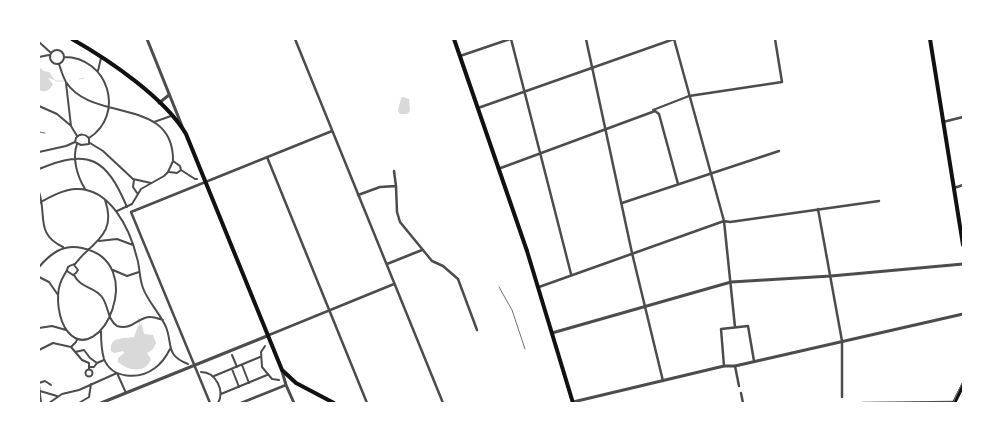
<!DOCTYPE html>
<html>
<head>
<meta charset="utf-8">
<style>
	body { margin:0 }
	#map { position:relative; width:1002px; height:442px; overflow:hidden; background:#fff; font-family:Raleway,sans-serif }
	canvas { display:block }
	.frame { position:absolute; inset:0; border:40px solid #fff; pointer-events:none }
</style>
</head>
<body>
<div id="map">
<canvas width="1002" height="442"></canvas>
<div class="frame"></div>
</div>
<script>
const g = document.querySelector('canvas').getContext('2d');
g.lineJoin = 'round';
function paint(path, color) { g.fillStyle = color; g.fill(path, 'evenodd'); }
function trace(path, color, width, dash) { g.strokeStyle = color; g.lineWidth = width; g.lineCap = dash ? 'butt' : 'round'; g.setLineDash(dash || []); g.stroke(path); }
paint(new Path2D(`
	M39,67l5,4 5,1 6,8 -7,-2 5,6c-3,6 -7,9 -14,6z
	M403,97l6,2 1,12 -3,3h-7l-2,-3 3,-13z
	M140,325h2l2,9 9,1 3,8 -3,6 -6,4 4,6c-5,15 -23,12 -33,3v-4l6,-5 -1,-2 -9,2 -3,-2c-2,-15 13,-12 23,-14l4,-11z`), '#d9d9d9');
trace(new Path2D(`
	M79,79l5,-1
	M55,80l1,1h8
	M69,81l2,-1
	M138,318l2,7`), '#d9d9d9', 1);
trace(new Path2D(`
	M39,42l12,11
	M50 57a7 7 0 1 1 14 0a7 7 0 1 1-14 0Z
	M39,57l10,-2
	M64,57c44,0 62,57 25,81v6l-8,1 -6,-3 1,-4c4,-5 9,-4 13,0
	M59,64c2,6 4,13 7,18 26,41 108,14 107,79
	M98,71l3,-13
	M66,83l5,43 6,10
	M39,106l18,8 13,11
	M653,110l36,-14
	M154,122l17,-6
	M90,143l13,8 30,28 18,4
	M77,144c-5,14 0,32 8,45
	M39,152l27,-6 9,-4
	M39,169c50,-21 67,-11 88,38
	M169,172l8,1 4,-3
	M134,180l-1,7 4,6
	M39,192c8,23 -4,42 24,55
	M39,203c11,-6 23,-13 36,-14 35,-2 55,40 62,69 3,9 2,20 6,30 5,14 17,25 23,39 7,18 -1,28 22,37
	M117,211l15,-7 9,-15 23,-13 4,-4 5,-11 7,5 1,4 14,9h2
	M99,241l18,-2 16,6
	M39,267c12,-14 24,-23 43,-19 68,14 18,121 -14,84 -10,-12 -12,-35 -8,-48 2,-7 7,-12 8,-17 2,-2 4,-2 7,-3 3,-3 7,-9 11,-12 18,-16 28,-27 19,-52
	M113,270l14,6 12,-4
	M67,271l6,4 3,-2 2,-3 -4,-5
	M74,275c7,14 20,11 28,22 7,10 5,22 15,29 16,5 21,-10 34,-9 4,0 8,2 12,3
	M39,277l10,5 9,13
	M39,328l13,-2 14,4
	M101,331c0,9 0,18 3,28 8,20 35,21 51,9 7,-5 11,-11 15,-19
	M265,346l-4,6 1,15 10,12 7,1
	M71,347l11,13 7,3v6
	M39,350l14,-7 18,4 5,-5 1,-3
	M75,352l9,-2 6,8 7,5
	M232,355l5,12
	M242,365l7,18
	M90,367h4l3,-4 7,-3
	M232,369l7,18
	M85.5 373a3.5 3.5 0 1 1 7 0a3.5 3.5 0 1 1-7 0Z
	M201,372c15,0 24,19 17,31
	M214,376l46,-19
	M39,383l6,-2 6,4
	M39,385l2,18
	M40,391l17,5
	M221,394l46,-19
	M49,403l13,-9 17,-4 38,-17 9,20
	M79,403l10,-6 2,-13`), '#4c4c4c', 2);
trace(new Path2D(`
	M295,39l148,364
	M511,39l60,235
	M586,39l46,214 31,128
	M674,39l50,182 11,106
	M460,56l50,-17
	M689,96l93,-14 -7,-43
	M478,108l196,-69
	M943,122l20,-5
	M267,157l100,246
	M498,169l157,-58 4,3 19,70
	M394,171l2,15
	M954,188l9,-3
	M358,195l22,-8 16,-1 1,26 3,10 32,39 11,5 15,13 19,51
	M622,203l157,-52
	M818,209l24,132v56
	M387,264l35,-14
	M539,287l185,-66 6,1 149,-21
	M269,335l125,-51
	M724,366l-3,-37 27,-3 6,35
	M735,366l4,20
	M741,393l2,10
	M210,403l-79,-191 201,-81
	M241,403l45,-18
	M863,403l92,-1`), '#4c4c4c', 2.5);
trace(new Path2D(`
	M147,39l35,87
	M159,103l10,-8
	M552,333l179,-51 100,-6 132,-12
	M282,371l4,14 8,18
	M573,402l151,-36h11l228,-52
	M101,403l166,-67`), '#4c4c4c', 3);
trace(new Path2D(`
	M72,39c37,21 93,59 114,95l96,236 14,13 38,20
	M454,39l73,212 46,152
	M930,39l33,206
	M954,403l9,-18`), '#111', 4);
trace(new Path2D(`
	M953,403l10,-22`), '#707070', 1);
trace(new Path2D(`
	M39,132l6,1
	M499,287l13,23 13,39`), '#707070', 1);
</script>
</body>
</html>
